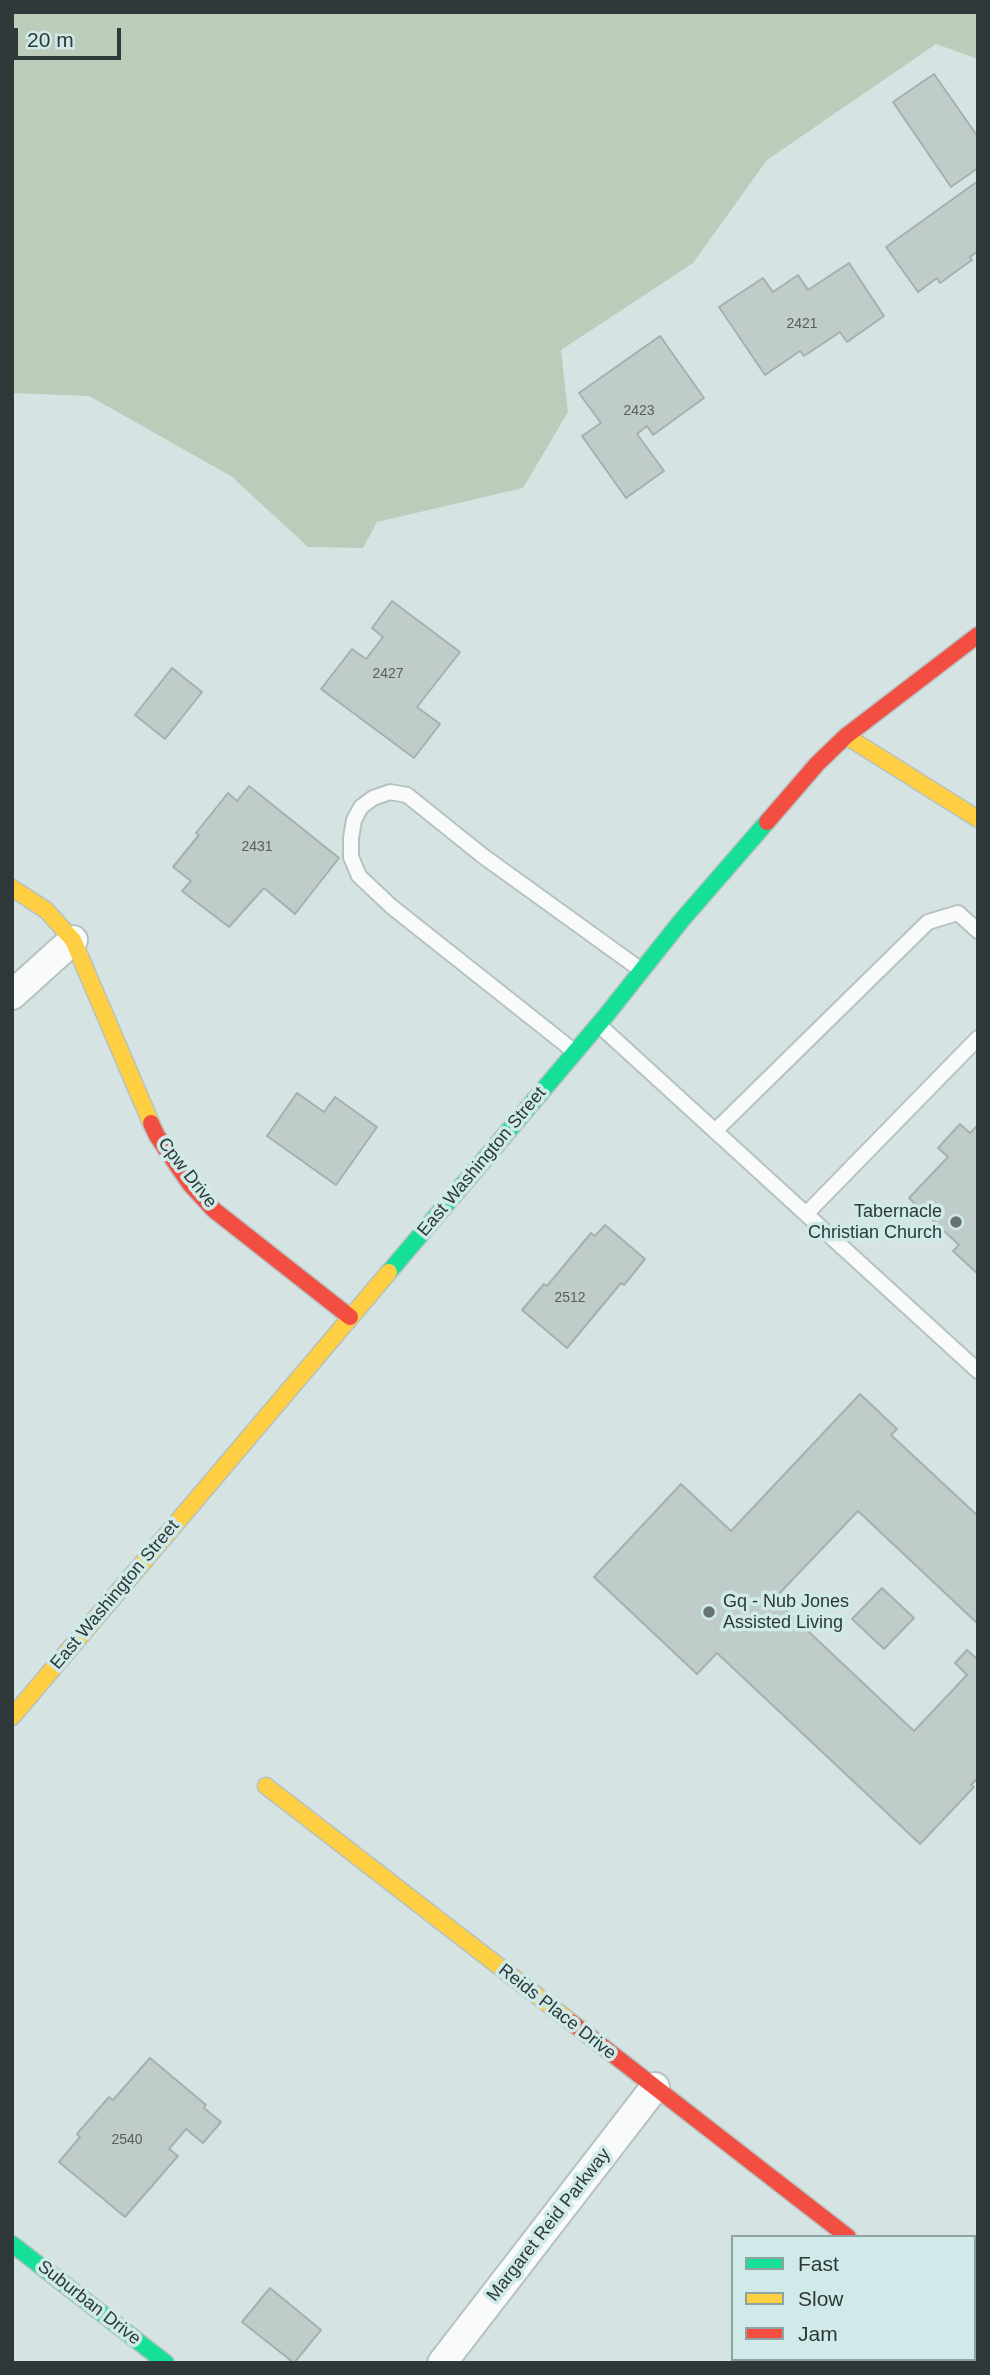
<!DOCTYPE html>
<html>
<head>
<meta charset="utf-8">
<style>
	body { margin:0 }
	#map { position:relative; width:990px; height:2375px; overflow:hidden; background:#d5e4e3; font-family:Helvetica,sans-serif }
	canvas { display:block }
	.frame { position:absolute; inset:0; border:14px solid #2e3838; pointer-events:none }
	.legend { position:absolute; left:731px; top:2235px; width:245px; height:126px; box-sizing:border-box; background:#cfeae9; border:2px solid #8fa3a2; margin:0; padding:9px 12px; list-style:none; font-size:21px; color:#2e3838 }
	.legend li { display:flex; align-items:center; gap:14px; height:35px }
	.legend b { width:35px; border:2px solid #8fa3a2 }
	.scale { position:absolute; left:14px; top:28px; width:107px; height:32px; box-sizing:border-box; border:4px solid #2e3838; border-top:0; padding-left:9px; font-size:21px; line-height:24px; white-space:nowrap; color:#2e3838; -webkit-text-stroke:5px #cfeae9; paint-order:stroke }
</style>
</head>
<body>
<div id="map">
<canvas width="990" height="2375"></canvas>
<div class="frame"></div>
<ul class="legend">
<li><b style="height:9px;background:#16e098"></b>Fast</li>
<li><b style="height:9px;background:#ffcf43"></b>Slow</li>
<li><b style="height:9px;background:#f24e42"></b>Jam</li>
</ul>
<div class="scale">20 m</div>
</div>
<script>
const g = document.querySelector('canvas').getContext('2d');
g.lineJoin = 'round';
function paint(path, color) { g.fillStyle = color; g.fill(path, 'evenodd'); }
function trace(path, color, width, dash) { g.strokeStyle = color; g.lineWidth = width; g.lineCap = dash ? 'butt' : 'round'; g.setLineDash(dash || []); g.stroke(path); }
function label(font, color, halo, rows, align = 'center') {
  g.font = font + ' Helvetica,sans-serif'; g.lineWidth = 7; g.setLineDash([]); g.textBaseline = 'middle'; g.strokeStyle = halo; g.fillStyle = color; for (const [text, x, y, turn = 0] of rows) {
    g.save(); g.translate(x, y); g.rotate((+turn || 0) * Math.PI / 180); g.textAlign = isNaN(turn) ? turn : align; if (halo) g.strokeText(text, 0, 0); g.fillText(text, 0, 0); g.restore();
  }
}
paint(new Path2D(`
	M12,12h966v47l-42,-15 -169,116 -74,103 -132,87 7,62 -45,76 -146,34 -14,26 -55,-1 -77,-71 -142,-80 -77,-3z`), '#bcccba');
const building = new Path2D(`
	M934,74l44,63v31l-27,19 -58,-85z
	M978,181v70l-8,6 2,3 -32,23 -3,-5 -19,14 -32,-45z
	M849,263l35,53 -37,26 -7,-10 -36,24 -4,-5 -35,24 -46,-68 44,-29 10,14 25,-17 10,15z
	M660,336l44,62 -51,37 -6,-9 -10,8 27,37 -38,27 -44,-62 19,-13 -22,-30z
	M392,601l68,51 -43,55 23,17 -26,34 -93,-69 31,-40 14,10 17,-22 -11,-9z
	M172,668l30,24 -37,47 -30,-24z
	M249,786l90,72 -44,56 -31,-26 -35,39 -47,-36 9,-10 -18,-14 26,-32 -3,-2 32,-40 9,8z
	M297,1093l27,19 11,-15 42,30 -41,58 -69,-49z
	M960,1124l10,9 8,-8v149l-25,-23 6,-6 -50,-47 39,-41 -10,-9z
	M605,1225l40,34 -21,26 -3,-2 -54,65 -45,-38 22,-26 3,2 44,-53 4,3z
	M860,1394l37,35 -6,6 87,81v108l-120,-113 -84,88 140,132 53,-56 -12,-12 12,-13 11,10v118l-7,7 3,2 -54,57 -203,-191 -20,21 -103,-97 87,-93 50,47z
	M882,1588l32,30 -30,31 -32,-30z
	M150,2058l56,47 -2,3 17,14 -18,21 -17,-14 -17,20 9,7 -53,61 -66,-55 21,-25 -3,-3 32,-37 4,3z
	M270,2288l51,42 -27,33 -52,-41z`);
paint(building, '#c0ccc9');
trace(building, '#a6b0ae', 2);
const lane = new Path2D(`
	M599,1025l379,346
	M575,1052l-183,-145 -33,-31 -8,-19v-19l3,-18 7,-13 12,-9 17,-6 17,3 76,61 158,114
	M715,1131l213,-209 30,-9 20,18
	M806,1214l172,-176`);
const street = new Path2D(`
	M12,995l61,-55
	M442,2363l213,-276`);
const fast = new Path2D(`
	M389,1272l215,-254 77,-97 86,-99
	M12,2244l154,119`);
const slow = new Path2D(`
	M846,736l132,83
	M12,888l34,22 27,30 78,183
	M12,1717l377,-445
	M266,1786l305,236`);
const jam = new Path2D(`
	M767,822l50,-58 29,-28 132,-101
	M151,1123l6,13 33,48 24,26 136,107
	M571,2022l277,215`);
trace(lane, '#b6c2c1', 18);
trace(street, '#b6c2c1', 32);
trace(fast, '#b6c2c1', 19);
trace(slow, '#b6c2c1', 19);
trace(jam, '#b6c2c1', 19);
trace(lane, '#f9fbfb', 14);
trace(street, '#f9fbfb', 28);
trace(fast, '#16e098', 16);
trace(slow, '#ffcf43', 16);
trace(jam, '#f24e42', 16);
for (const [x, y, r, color] of [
	[956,1222,7,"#687474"],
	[709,1612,7,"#687474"]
]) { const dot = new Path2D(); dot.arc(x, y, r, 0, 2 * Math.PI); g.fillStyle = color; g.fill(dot); trace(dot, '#cfeae9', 2.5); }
label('14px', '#555f5e', null, [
	["2421",802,324],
	["2423",639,411],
	["2427",388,674],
	["2431",257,847],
	["2512",570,1298],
	["2540",127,2140]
]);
label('18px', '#2e3838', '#cfeae9', [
	["East Washington Street",482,1162,-50],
	["Cpw Drive",187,1173,52],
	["East Washington Street",115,1595,-50],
	["Reids Place Drive",557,2012,38],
	["Margaret Reid Parkway",549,2225,-52],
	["Suburban Drive",89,2303,38]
]);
label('18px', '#2e3838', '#cfeae9', [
	["Tabernacle",942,1212],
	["Christian Church",942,1233],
	["Gq - Nub Jones",723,1602,"left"],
	["Assisted Living",723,1623,"left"]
], 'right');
</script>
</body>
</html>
